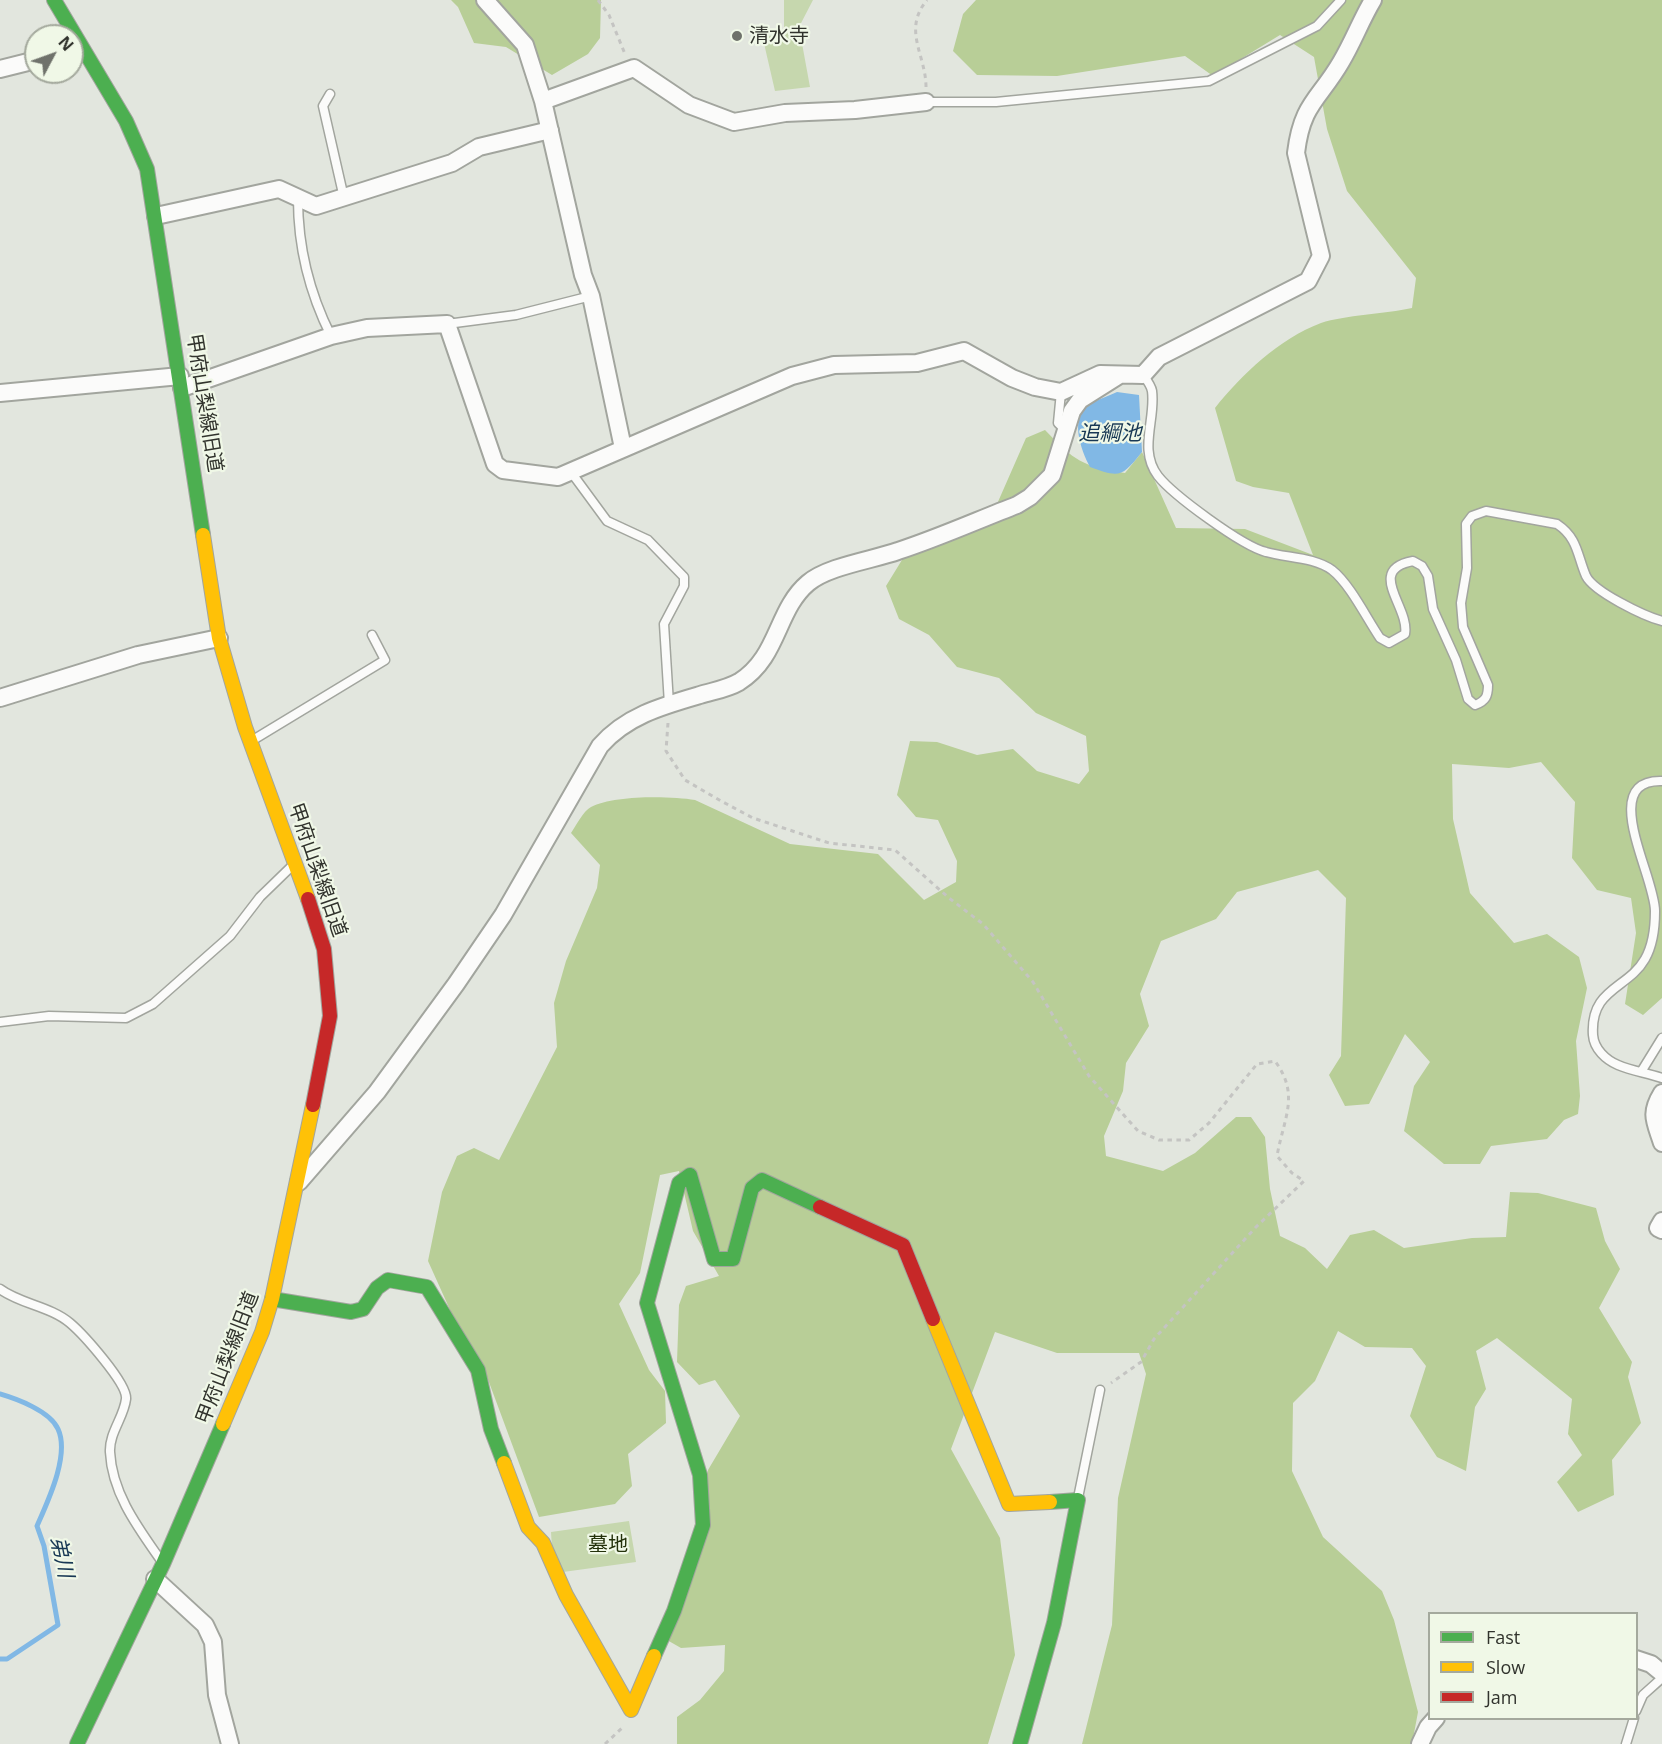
<!DOCTYPE html>
<html>
<head>
<meta charset="utf-8">
<style>
	body { margin:0 }
	#map { position:relative; width:1662px; height:1744px; overflow:hidden; background:#e2e6de; font-family:"Open Sans",sans-serif }
	canvas { display:block }
	.legend { position:absolute; left:1428px; top:1612px; width:210px; height:108px; box-sizing:border-box; background:#f0f8e7; border:2px solid #a4a99d; margin:0; padding:8px 10px; list-style:none; font-size:18px; color:#31332d }
	.legend li { display:flex; align-items:center; gap:12px; height:30px }
	.legend b { width:30px; border:2px solid #a4a99d }
	.north { position:absolute; left:24px; top:24px; width:60px; height:60px; box-sizing:border-box; background:#f0f8e7; border:2px solid #a4a99d; border-radius:50%; rotate:49deg; font-size:16px; font-weight:700; line-height:24px; text-align:center; color:#31332d }
	.north::after { content:''; display:block; margin:auto; width:21px; height:27px; background:#6f726b; clip-path:polygon(50% 0,100% 100%,50% 72%,0 100%) }
</style>
</head>
<body>
<div id="map">
<canvas width="1662" height="1744"></canvas>
<ul class="legend">
<li><b style="height:8px;background:#4caf50"></b>Fast</li>
<li><b style="height:8px;background:#ffc107"></b>Slow</li>
<li><b style="height:8px;background:#c62828"></b>Jam</li>
</ul>
<div class="north">N</div>
</div>
<script>
const g = document.querySelector('canvas').getContext('2d');
g.lineJoin = 'round';
function paint(path, color) { g.fillStyle = color; g.fill(path, 'evenodd'); }
function trace(path, color, width, dash) { g.strokeStyle = color; g.lineWidth = width; g.lineCap = dash ? 'butt' : 'round'; g.setLineDash(dash || []); g.stroke(path); }
function label(font, color, halo, rows, align = 'center') {
  g.font = font + ' "Open Sans","Noto Sans JP",sans-serif'; g.lineWidth = 4.5; g.setLineDash([]); g.textBaseline = 'middle'; g.strokeStyle = halo; g.fillStyle = color; for (const [text, x, y, turn = 0] of rows) {
    g.save(); g.translate(x, y); g.rotate((+turn || 0) * Math.PI / 180); g.textAlign = isNaN(turn) ? turn : align; if (halo) g.strokeText(text, 0, 0); g.fillText(text, 0, 0); g.restore();
  }
}
paint(new Path2D(`
	M784,0h29l-14,27 11,60 -35,4 -12,-52 21,-9z
	M629,1521l7,41 -73,10 -11,-24 -1,-16z`), '#c6d7ae');
paint(new Path2D(`
	M451,0h150l-1,38 -12,16 -36,21 -46,-28 -32,-4 -16,-36z
	M976,0h686v998l-19,17 -18,-11 11,-71 -5,-35 -34,-8 -25,-32 3,-56 -34,-40 -32,6 -57,-4 1,55 17,74 44,50 33,-9 32,23 8,31 -11,53 4,55 -2,18 -14,6 -17,19 -56,7 -11,18h-36l-40,-33 10,-45 16,-24 -25,-28 -36,70 -24,2 -16,-31 12,-19 5,-158 -28,-28 -81,22 -21,27 -55,22 -21,53 9,32 -23,37 -3,28 -19,45 2,20 57,15 32,-18 41,-36h15l14,20 5,52 10,47 25,12 22,21 23,-34 24,-5 30,18 68,-10 34,-1 4,-45 28,1 58,15 9,33 15,28 -21,39 33,54 -4,15 13,46 -29,37 2,35 -36,17 -21,-30 25,-27 -14,-21 4,-35 -75,-61 -21,13 10,38 -11,18 -9,64 -29,-14 -27,-41 16,-50 -14,-18 -47,-1 -27,-16 -23,50 -22,22 -1,68 31,66 59,54 12,29 24,92 -6,32h-330l30,-119 6,-127 28,-124 -7,-21h-82l-62,-21 -44,117 49,89 15,117 -27,89h-311v-27l23,-17 24,-29 1,-26 -44,3 -14,-8 41,-170 32,-54 -25,-36 -16,5 -22,-23 2,-57 7,-19 33,-10 -26,-45 -14,-60 -19,4 -20,98 -21,31 30,66 16,21 1,32 -38,31 4,32 -17,18 -76,13 -56,-151 -32,-54 -23,-51 14,-69 15,-36 17,-8 25,12 58,-113 -3,-44 12,-42 31,-73 3,-23 -29,-32c5,-7 12,-22 20,-26 23,-12 79,-11 104,-7l95,44 88,10 46,46 32,-18 1,-21 -19,-41 -22,-3 -19,-22 13,-54 27,1 40,13 36,-6 24,22 42,13 10,-13 -3,-35 -50,-23 -37,-35 -42,-11 -28,-32 -30,-16 -13,-33 19,-31 85,-35 36,-82 19,-8c30,31 36,36 80,43l17,-21 34,76 69,1 68,26 -24,-62 -36,-6 -17,-6 -21,-73c27,-34 64,-69 106,-85 24,-8 64,-9 91,-15l4,-30 -69,-87 -20,-62 -13,-72 -34,-22 -67,41 -28,-20 -128,20 -80,-1 -24,-24 10,-37z`), '#b8ce97');
paint(new Path2D(`
	M1117,392l22,3 3,57c-20,25 -22,26 -52,15 -9,-17 -22,-51 1,-64 8,-4 18,-7 26,-11z`), '#81b8e5');
trace(new Path2D(`
	M0,1394c17,5 50,17 58,35 12,26 -10,72 -21,97l7,20 14,79 -51,34h-7`), '#81b8e5', 5);
const lane = new Path2D(`
	M330,94l-7,12 21,92
	M926,102h70l213,-21 108,-55 24,-26
	M298,199c0,50 11,93 33,137
	M447,324l69,-9 75,-19
	M1143,375c3,4 8,10 9,16 4,28 -14,59 6,85 15,19 84,70 108,76 21,6 48,5 66,18 18,14 35,49 48,68l9,5 16,-9c5,-27 -40,-64 8,-73l9,5 6,10 5,33 23,51 12,39 7,6c11,-4 13,-9 13,-20l-25,-58 -2,-24 6,-35 -1,-44 6,-8 14,-5 71,13c21,14 20,31 29,52 8,16 58,40 76,45
	M1061,392l-3,31 8,8
	M571,472l36,49 41,19 36,37v9l-20,38 5,80
	M253,740l132,-80 -13,-25
	M1662,781c-65,-2 -7,95 -7,130 0,15 -2,34 -10,48 -17,30 -55,29 -52,76 1,14 13,25 25,30 14,6 30,8 44,13
	M0,1022l49,-6 77,2 27,-14 77,-68 30,-39 34,-33
	M1641,1072l21,-34
	M0,1289c20,15 50,17 70,34 13,11 58,61 56,76 -2,18 -17,34 -16,53 2,42 29,77 52,110
	M1078,1498l22,-108
	M1636,1711l7,-16 19,-17
	M1626,1744l8,-26`);
const street = new Path2D(`
	M485,0l40,45 18,56
	M0,69l36,-9
	M156,216l123,-27 37,17 136,-43 27,-16 71,-17
	M182,388l149,-52 36,-8 80,-4 48,140 8,6 55,7 234,-101 42,-11 83,-2 47,-12 48,27 23,9 26,5 39,-18 43,1 16,-18 149,-76 13,-25 -25,-103c6,-50 23,-53 45,-91 12,-20 20,-42 32,-62
	M0,393l180,-17
	M623,448l-32,-152 -8,-21 -40,-174 91,-33 55,37 45,17 51,-9 70,-3 71,-8
	M0,698l138,-43 81,-17
	M1662,1093c-13,21 -7,28 0,50
	M299,1182l78,-90 79,-108 47,-69 97,-169c26,-30 62,-40 100,-51 13,-4 27,-6 39,-13 40,-25 37,-72 69,-99 20,-17 65,-23 90,-32 40,-13 80,-31 119,-46l13,-8 22,-22 20,-64 8,-11 38,-24
	M1662,1221l-4,7 4,2
	M155,1579l50,46 8,17 4,53 13,49
	M1636,1659l15,5 11,9
	M1420,1744l8,-17 8,-9`);
const fast = new Path2D(`
	M54,0l72,121 21,48 56,366
	M272,1299l79,13 12,-3 14,-21 11,-8 39,7 51,83 13,59 13,34
	M654,1656l20,-45 29,-86 -3,-50 -53,-172 32,-120 11,-8 24,84h19l19,-71 10,-8 58,27
	M77,1744l86,-180 60,-140
	M1020,1744l34,-121 24,-123 -28,2`);
const slow = new Path2D(`
	M203,535l16,103 26,89 63,172
	M933,1319l76,185 41,-2
	M223,1424l39,-92 10,-33 41,-194
	M504,1463l24,64 15,16 23,52 65,115 23,-54`);
const jam = new Path2D(`
	M308,899l16,50 6,67 -17,89
	M820,1207l83,38 30,74`);
trace(lane, '#a2a59e', 11);
trace(street, '#a2a59e', 20);
trace(fast, '#a2a59e', 16);
trace(slow, '#a2a59e', 16);
trace(jam, '#a2a59e', 16);
trace(new Path2D(`
	M598,0l11,15 16,39
	M926,87c0,-32 -24,-57 1,-87
	M668,723l-2,28 19,29 36,21 32,17 76,25 66,7 54,48 34,26 50,58 56,94 49,55 21,9h30l20,-17 48,-59 18,-3c25,34 9,56 2,95l15,17 12,8 -48,46 -102,112 -13,23 -30,21
	M605,1744l18,-17`), '#c4c4c2', 3, [4.5, 4.5]);
trace(lane, '#fbfbfa', 8);
trace(street, '#fbfbfa', 16);
trace(fast, '#4caf50', 14);
trace(slow, '#ffc107', 14);
trace(jam, '#c62828', 14);
for (const [x, y, r, color] of [
	[737,36,6,"#6f726b"]
]) { const dot = new Path2D(); dot.arc(x, y, r, 0, 2 * Math.PI); g.fillStyle = color; g.fill(dot); trace(dot, '#f0f8e7', 2); }
label('20px', '#31332d', '#f0f8e7', [
	["清水寺",749,36]
], 'left');
label('20px', '#31332d', '#f0f8e7', [
	["甲府山梨線旧道",204,403,81],
	["甲府山梨線旧道",317,870,71],
	["甲府山梨線旧道",228,1358,-69]
]);
label('20px', '#24320b', '#f0f8e7', [
	["墓地",608,1545]
]);
label('italic 21px', '#183854', '#f0f8e7', [
	["追綱池",1110,434],
	["弟川",61,1557,78]
]);
</script>
</body>
</html>
